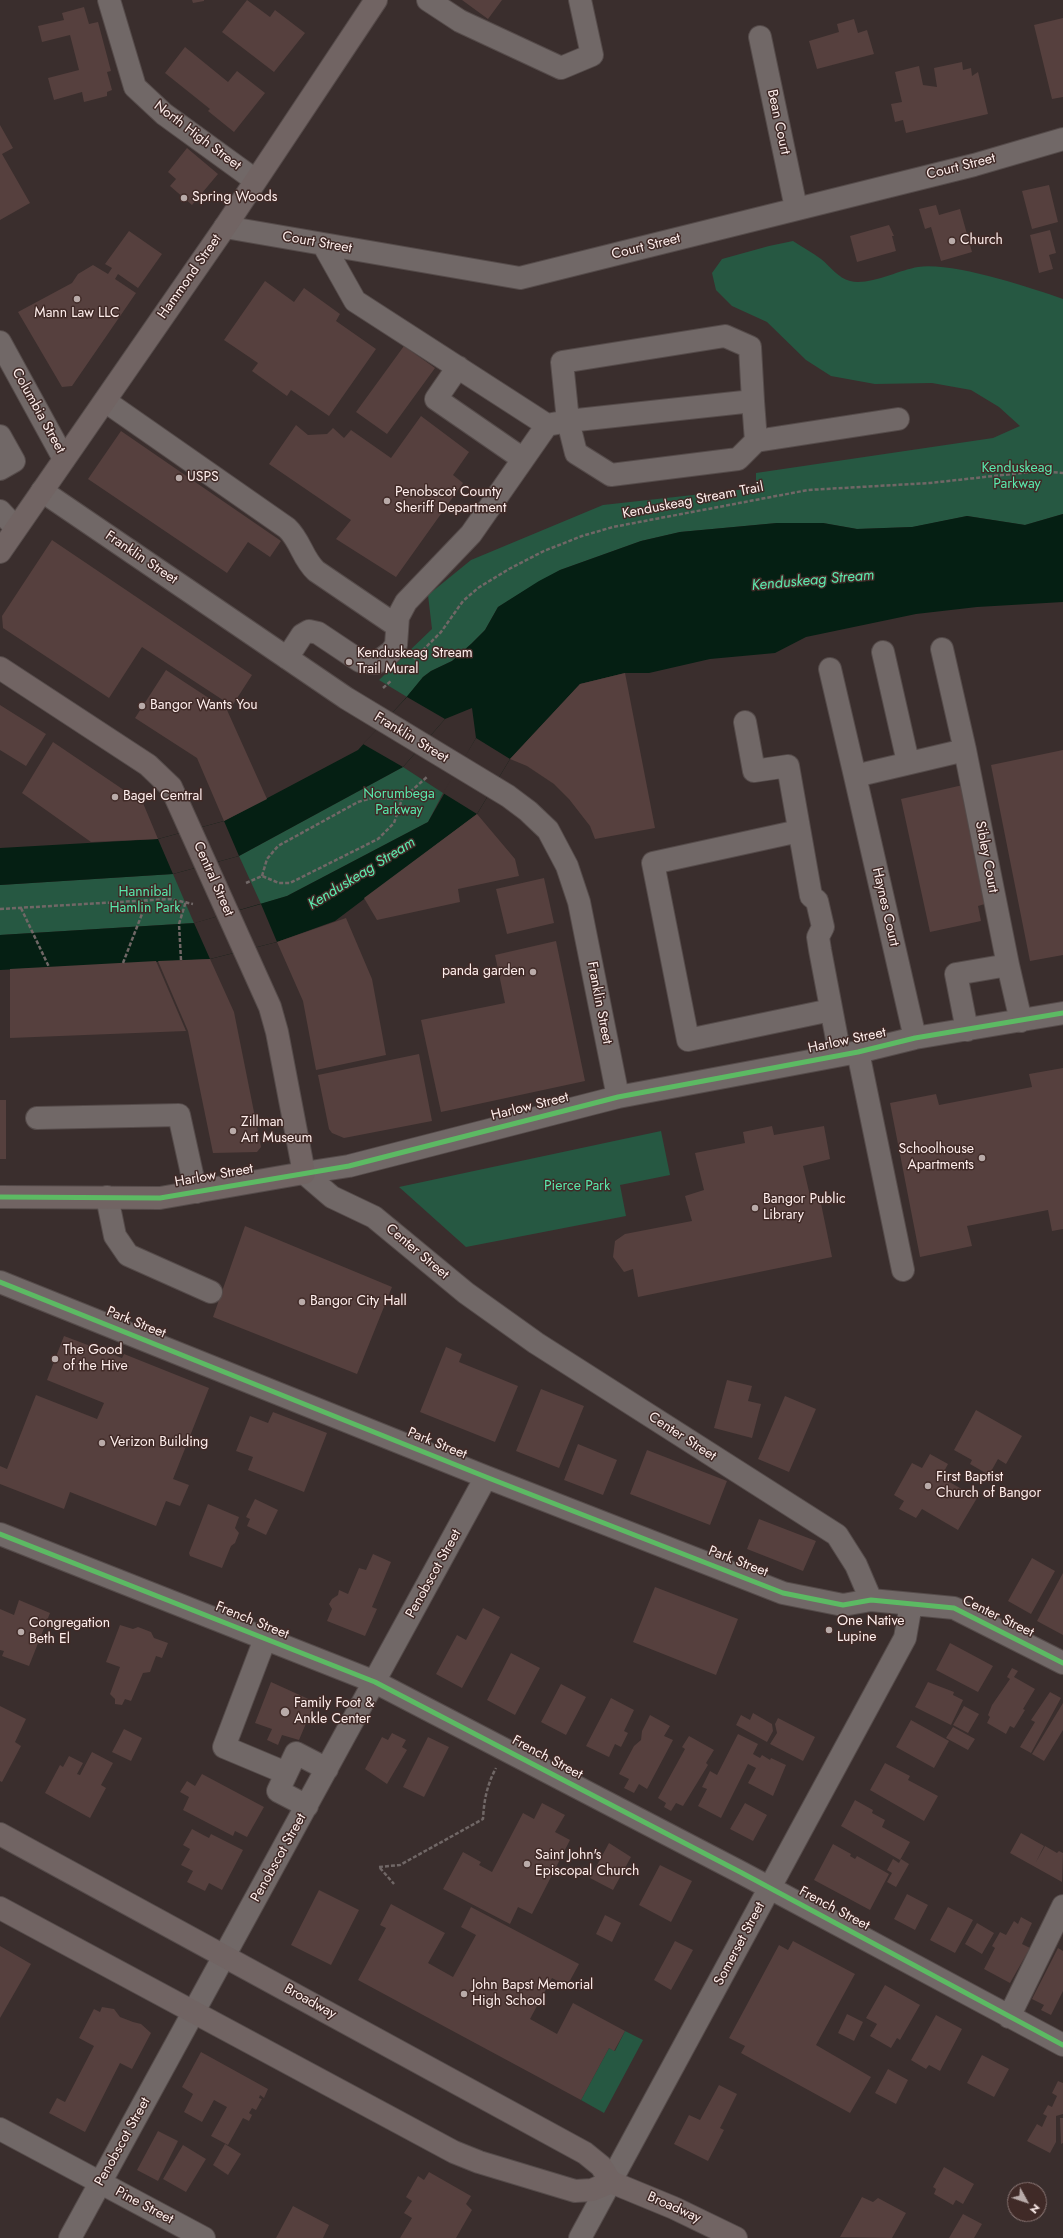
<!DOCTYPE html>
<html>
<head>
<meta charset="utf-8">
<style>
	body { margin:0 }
	#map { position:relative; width:1063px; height:2238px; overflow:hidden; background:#3a2e2d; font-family:Jost,sans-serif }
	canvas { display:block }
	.north { position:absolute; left:1007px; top:2182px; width:40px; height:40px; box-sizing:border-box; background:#402a27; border:1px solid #8c7876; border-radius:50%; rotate:130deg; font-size:11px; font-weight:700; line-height:16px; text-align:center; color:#feeeec }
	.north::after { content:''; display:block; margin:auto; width:14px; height:18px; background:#b9aba9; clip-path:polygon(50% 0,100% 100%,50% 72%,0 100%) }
</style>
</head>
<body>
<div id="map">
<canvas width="1063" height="2238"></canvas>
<div class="north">N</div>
</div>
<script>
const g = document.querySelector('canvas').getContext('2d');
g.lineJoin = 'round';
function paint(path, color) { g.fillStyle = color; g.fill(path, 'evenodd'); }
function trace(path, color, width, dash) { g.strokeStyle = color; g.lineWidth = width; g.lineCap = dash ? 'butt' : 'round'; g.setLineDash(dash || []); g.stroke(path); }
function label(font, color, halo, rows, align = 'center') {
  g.font = font + ' Jost,sans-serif'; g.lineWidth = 3; g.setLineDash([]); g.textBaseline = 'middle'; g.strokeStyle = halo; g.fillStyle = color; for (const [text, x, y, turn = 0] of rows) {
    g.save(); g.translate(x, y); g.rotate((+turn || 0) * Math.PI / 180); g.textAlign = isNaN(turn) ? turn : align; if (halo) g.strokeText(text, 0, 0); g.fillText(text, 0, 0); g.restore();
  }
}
paint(new Path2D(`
	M793,241c9,6 20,12 28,18 10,8 17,19 29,22 19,5 49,-11 68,-14 35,-5 110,20 145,32v215l-38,11 -58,-9 -54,11 -56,2 -34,-6h-46l-97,9 -39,9 -81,29 -41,24 -21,13 -13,23 -14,14 -19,17 -21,10 -8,6 -16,20 -28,-17 53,-51 -4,-34 43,-35 132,-55 153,-17v-15l237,-35 27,-12 -21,-19 -28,-17 -39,-7 -57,1 -44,-8 -25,-16 -39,-38 -35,-16 -16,-16 -4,-17 10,-14 47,-13z
	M403,767l40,26 -15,29 -141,74 -26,8 -22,-48z
	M173,874l21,49 -194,12v-50z
	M661,1131l9,44 -50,10 6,31 -160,31 -67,-60z
	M625,2031l18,9 -39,73 -23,-13 28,-52 6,3z`), '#265842');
paint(new Path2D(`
	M1063,514v88l-86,5 -61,7 -110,23 -31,16 -65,6 -61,14h-24l-45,11 -70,75 -33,55 -142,107 -58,21 -67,17 -210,11v-35l195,-12 92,-27 141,-74 48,-84 -4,-30 -27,11 -42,48 -164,89 -66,18 -173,11v-37l158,-9 66,-18 134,-71 46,-50 19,-23 8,-6 21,-10 19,-17 14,-14 13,-23 41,-26 21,-11 81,-29 39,-9 97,-9h46l34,6 55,-2 55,-11 58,9z`), '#051f13');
paint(new Path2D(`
	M407,697l38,22 -42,48 -40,-23z
	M476,738l34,21 -33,55 -34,-21z
	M224,821l15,35 -66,18 -15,-35z
	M261,904l16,38 -67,17 -16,-36z`), '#3a2e2d');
paint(new Path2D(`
	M192,0h12v1l-11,2z
	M247,0l23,17 5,-7 30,23 -31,39 -52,-40z
	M462,0h40l-14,19z
	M84,7l5,17 9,-2 13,49 -4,1 5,18 -5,2v4l-23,6 -2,-10 -28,8 -6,-22 31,-8 -9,-35 -28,7 -4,-16 26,-6 -2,-7z
	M1063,18v79l-11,2 -18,-74z
	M854,19l4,14 9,-3 7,24 -57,15 -8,-28 30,-9 -2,-8z
	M185,47l43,35 9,-11 28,22 -31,39 -26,-21 2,-2 -45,-36z
	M962,62l1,8 8,-2 1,8 6,-4 10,42 -82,19 -3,-13 -8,2 -4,-18 11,-2 -7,-30 24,-6 4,19 14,2 -3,-19z
	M0,125l13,23 -11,6 28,49 -30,17z
	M187,148l31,26 -26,31 -22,-19 6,-7 -8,-7z
	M1049,185l9,37 -26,7 -10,-38z
	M936,205l3,10 21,-6 12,43 -31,9 -10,-34 -6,2 -6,-20z
	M889,225l5,11h-2l4,15 -39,11 -7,-26z
	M1050,230l6,23 -7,2 4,14 -14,4 -9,-38z
	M129,231l33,23 -24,34 -20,-14 -3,5 21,14 -64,93 -10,1 -44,-75 54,-29 6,-9 15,-9 15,9 4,-6 -7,-4z
	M265,281l29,21 10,-14 36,26 -4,7 40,28 -47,67 -38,-26 -4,6 -35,-25 6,-8 -34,-23z
	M404,346l31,22 -48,66 -31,-22z
	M421,416l48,36 -16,23 10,8 -67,94 -60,-38 15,-19 -82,-56 27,-39 12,10 19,-1 6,-6 11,10 7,-8 40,28z
	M121,431l160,110 -11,16 -22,-15 -21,31 -139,-94z
	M52,540l200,135 -20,31 -90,-59 -33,51 -106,-70 -1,-12z
	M166,670l61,40 40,89 -43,22 -27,-63 -62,-40z
	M625,673l30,155 -60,11 -5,-13 -21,-27 -15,-15 -27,-18 -17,-7 70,-75z
	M0,705l46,29 -20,32 -26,-16z
	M53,742l90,61 15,36 -67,3 -69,-49z
	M1063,750v205l-33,6 -39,-196z
	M963,785l25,118 -10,3 3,15 -51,11 -29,-133z
	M477,814l38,45 4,17 -61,13 2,13 -83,18 -13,-22z
	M544,878l10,45 -47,11 -11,-45z
	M346,918l26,61 14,76 -70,15 -13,-69 -26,-59z
	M556,941l29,140 -144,31 -20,-92 84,-17 -10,-48z
	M210,959l24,53 27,135 -4,5 -44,1 -25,-122 -30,-70z
	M156,961l30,70 -176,7v-69z
	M419,1054l13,67 -88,17 -12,-5 -3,-4 -11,-54z
	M1063,1068v161l-11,2 -4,-21 -81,16 5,20 -52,11 -30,-154 46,-9 3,11 93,-18 -3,-13z
	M0,1100h6v59h-6z
	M772,1126l2,9 50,-9 6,33 -27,7 7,30 9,-2 13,63 -194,40 -5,-28 -9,3 -11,-15 2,-16 10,-7 67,-13 -7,-25 19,-6 -9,-37 50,-10 -2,-11z
	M245,1226l147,61 -35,87 -144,-57z
	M64,1336l58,22 2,-4 85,34 -36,91 16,6 -9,21 -14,-5 -10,25 -86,-34 -6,17 -64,-25v-18l7,3 29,-74 61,24 7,-16 -57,-23z
	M446,1347l16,7 -3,8 59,24 -23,56 -75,-30z
	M727,1380l25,6 -4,15 13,3 -9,34 -38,-10z
	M541,1389l43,17 -25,62 -43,-17z
	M785,1396l31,13 -27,63 -31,-13z
	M976,1410l46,26 -16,28 -8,-5 -9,16 -19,-11 2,-4 -18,-10z
	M273,1412l54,21 -23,59 -56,-22 5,-13 -17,-6 14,-35 18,7z
	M578,1444l39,16 -14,35 -39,-15z
	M647,1450l80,31 -17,44 -80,-31z
	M930,1454l18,10 -7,13 36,21 -19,32 -36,-21 -6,9 -17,-9 5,-8 -10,-6 18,-32 10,5z
	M255,1499l23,11 -12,25 -19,-9 3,-7 -4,-2z
	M208,1504l31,13 -4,11 4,5 -4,10 -4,3 -9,22 -32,-12 -1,-3z
	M759,1519l57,22 -13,30 -56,-22z
	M373,1554l18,8 -19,45 5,2 -12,27 -38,-15 5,-12 -3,-5 3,-5 6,-4 1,-5 9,4 11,-26 7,2z
	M1032,1558l23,13 -24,43 -23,-13z
	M1063,1573v62l-26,-14z
	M655,1587l83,32 -22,56 -83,-33z
	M19,1600l31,13 -21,53 -27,-10 2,-5 -4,-1v-41l14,6z
	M483,1608l17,9 -38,71 -26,-14 21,-39 9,5z
	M120,1625l13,4 5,-2 13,5 3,6 14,5 -6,15 -6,-2 -6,16 -7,1 -12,28 -6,-2 -3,6 -7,-1v-5l-5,-5 10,-27 -14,-5z
	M950,1643l43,23 -15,26 -42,-22z
	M511,1653l29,15 -25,47 -28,-15z
	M1012,1668l6,3 -4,6 21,12 -12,20 2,1 -11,18 -4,-2 -4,8 -19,-11 3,-6 -2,-2 4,-10 18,-26 -3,-2z
	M271,1682l44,20 -16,38 -17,-5 -4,10 -11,-5 5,-11 -17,-6z
	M928,1682l26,10 -1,3 10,5 -12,25 -36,-18z
	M561,1684l25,13 -20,38 -25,-13z
	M1050,1692l11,6 -30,55 -11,-6 15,-25 -4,-2z
	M611,1698l23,12 -10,21 4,2 -7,14 -6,-3 -6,13 -23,-11z
	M1063,1703v27l-19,31 -12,-7z
	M0,1706l26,13 -11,23 6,4 -19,36 -2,-1z
	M964,1706l15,8 -11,19 -15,-8z
	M753,1713l19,11 1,7 -6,11 -31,-17 5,-10 9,5z
	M650,1715l20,11 -6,10 9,4 -26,49 -8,-5 -5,9 -10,-5 5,-9 -10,-5 15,-28 7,-6 1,-9z
	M778,1718l37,19 -12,24 -33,-17 7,-11 -2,-9z
	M911,1720l38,21 -15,27 -38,-21z
	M953,1727l22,12 -7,11 -22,-12z
	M124,1729l18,9 -11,23 -19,-9z
	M392,1733l14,7 -4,7 5,3 -20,34 -22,-15 17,-32 6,3z
	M738,1734l20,10 -5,10 7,4 2,-3 8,5 1,-2 15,7 -13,31 -25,-13 8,-15 -8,-4 -27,54 -23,-12 9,-17 -5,-2 8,-16 7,4z
	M689,1736l25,14 -8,13 2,2 -25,41 -7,-3 -5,8 -7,-4 2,-4 -8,-5 27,-49 -3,-2z
	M428,1737l21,10 -25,50 -21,-10z
	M92,1752l21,11 -12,22 5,3 -16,30 -45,-25 15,-28 3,2 6,-11 14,7 -6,11 3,1z
	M885,1763l25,13 -2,4 30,16 -14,25 -54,-31z
	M202,1774l62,33 -17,30 -12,-6 -2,5 -50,-26 6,-13 -9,-5 7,-11 8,5z
	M855,1800l18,10 -1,3 13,7 -3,7 28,15 -10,18 -59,-34z
	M542,1803l23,12 -10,17 15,8 -38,74 -14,-7 -8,17 -67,-35 20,-37 18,10 -2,3 13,7 31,-59 11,6z
	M745,1803l22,12 -14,26 -23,-12z
	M192,1829l17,9 2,-4 32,16 -21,40 -13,-7 -4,8 -18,-9 6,-11 -12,-6 9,-16 -7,-4z
	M1021,1833l23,13 -8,16 9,-16 12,7 2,-2 4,2 -1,29 -52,-29z
	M609,1843l22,14 -18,33 -23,-12z
	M833,1844l18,10 -1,2 5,3 2,-3 32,18 -19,36 -56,-30z
	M893,1859l6,4 2,-4 8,5 -13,23 -9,-5 5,-9 -5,-3z
	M660,1865l32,16 -21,41 -32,-17z
	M319,1890l40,20 -28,55 -40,-20z
	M907,1894l21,11 -13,25 -21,-11z
	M391,1904l54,29 -17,30 25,14 23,-42 -15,-8 10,-20 108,57 -12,22 -15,-8 -22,41 27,15 16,-31 52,28 -11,20 -5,-3 -28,52 -223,-120 28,-52 -6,-3z
	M948,1907l25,13 -18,33 -25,-13z
	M605,1915l16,8 -9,19 -16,-8z
	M1021,1917l11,6 -10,21 8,4 -20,35 -26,-14 11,-21 -3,-2 8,-14 6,3 8,-14 4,3z
	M977,1923l17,10 -12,21 -17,-10z
	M675,1941l18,9 -22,40 -17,-10z
	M793,1941l62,33 -39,71 55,32 -21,36 -109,-60 4,-7 -16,-8 50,-93 9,5z
	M0,1946l31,18 -31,54z
	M1058,1948l5,3v40l-12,24 -10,-5 3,-5 -12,-6z
	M885,1985l35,20 -20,35 -3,-2 -6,10 -21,-12 7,-12 -11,-6z
	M102,2007l12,2 6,8 13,5 8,2 10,9 -19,36 -12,-6 -35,69 -36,-19 8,-15 8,4 29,-56 -15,-8 15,-29 6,3z
	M847,2014l16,8 -9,19 -16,-8z
	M936,2015l26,14 -22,42 -11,-6 -3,4 -15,-9z
	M201,2052l67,37 -4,9 -4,-3 -1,3 3,1 -6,11 -4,-2 -3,5 3,2 -3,6 -6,-3 -15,27 -17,-9 16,-29 -13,-7 -12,22 -18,-10 9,-18 -11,-7z
	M982,2055l27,14 -15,28 -27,-14z
	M888,2069l20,11 -12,24 -21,-11z
	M1058,2081l5,2v31l-7,2v26l-6,11 -23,-12 10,-17 5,3 5,-11 -4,-2 5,-9 4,2 5,-11 -5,-3z
	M719,2085l18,9 -17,34 4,2 -16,31 -34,-17 15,-29 11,5z
	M1060,2118h3v25l-2,1z
	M158,2131l20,10 -20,40 -21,-11z
	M225,2144l16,10 -13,21 -15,-10z
	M183,2145l23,14 -20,33 -23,-13z
	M944,2167l30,17 -11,20 -7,-4 -3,5 -19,-11 2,-5 -3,-2z
	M429,2172l42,24 -5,8 6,6 -16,28h-56l12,-20 -8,-5 8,-12 -6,-4 12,-21 6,4z
	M862,2197l11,5 5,-4 28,15 -14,25 -52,-1z
	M293,2206l36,19 -6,13h-47z
	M963,2214l19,10 -8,14h-25z`), '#56403e');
const minor = new Path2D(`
	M109,0l26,87 29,27 91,66
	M428,0l32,21 101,47 31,-13 -12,-55
	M760,37l36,171
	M225,227l295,51 454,-113 89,-26
	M323,244l32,57 192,124 21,-4 185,-20 -3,-54 -25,-11 -163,26 6,59 8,32 35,22 127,-16 18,-18 142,-22
	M0,342l64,117
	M458,367l-22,32 87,60
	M105,401l182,127c14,13 15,30 29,43l81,55
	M753,401l3,40
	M0,436l14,25 -14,8
	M42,491l304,207 162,98 20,15 20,19 19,36 12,36 39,195
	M0,511l16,17
	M883,652l25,110
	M287,658l15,-23 7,-4 9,2 42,28 16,2 15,-11 5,-7 2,-28 8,-15 65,-68 76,-109
	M830,669l25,107 110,-26 -23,-101
	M745,722l9,49 34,-5 23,130 6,5 6,26 -5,10 2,13 20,105
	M965,750l43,215
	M855,776l60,262
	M799,831l-146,32 35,177 143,-30
	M967,1030l-11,-56 52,-9 13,56
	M858,1052l45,218
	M37,1118l142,-3 17,77
	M304,1173l45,-7 269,-69 240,-45 57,-14 148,-25
	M304,1173l28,24 42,20 92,76 70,50 301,192 19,30 15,35
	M107,1197l8,39 13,19 83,37
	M0,1282l486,195 297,116 60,12 28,-5 83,8 109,55
	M0,1534l375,148 367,191 321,172
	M265,1639l-41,108 62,26
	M307,1806l-29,-15 18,-38 31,16
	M1009,2017l54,-111
	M0,2129l204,109
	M70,2238l416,-761
	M580,2238l325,-600 6,-34`);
const major = new Path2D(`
	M0,552l225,-325 151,-227
	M0,668l148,97 23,22 99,220 7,25 27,141 -144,25 -160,-1
	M0,1834l585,319 16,13 10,16 63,26 62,30
	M0,1908l454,244 25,10 96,29 17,-1 19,-8`);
trace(minor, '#554b4a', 24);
trace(major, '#554b4a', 24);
trace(new Path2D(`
	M414,659l27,-27 22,-31 15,-13 31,-19 35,-18 38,-15 31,-9 195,-37 122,-7 109,-12 24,2
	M383,688l9,-8
	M262,876l5,-17 11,-13 80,-44 14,-4 30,1
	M246,883l16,-7 17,7h11l88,-44 16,-16 8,-24 25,-22
	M21,908l28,59
	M0,909l170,-10 23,5
	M181,960l-2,-36 7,-23
	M123,963l24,-62
	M379,1867l21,-2 83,-46c1,-19 4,-34 13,-51
	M380,1868l14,16`), '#706766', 2.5, [4, 2]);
trace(minor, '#716867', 22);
trace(major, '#716463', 22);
trace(new Path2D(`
	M0,1197l160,1 189,-32 269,-69 240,-45 57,-14 148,-25
	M0,1282l486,195 297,116 60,12 28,-5 83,8 109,55
	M0,1534l375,148 367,191 321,172`), '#5cba63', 5);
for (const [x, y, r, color] of [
	[184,198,4,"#b9aba9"],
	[952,241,4,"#b9aba9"],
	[77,299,4,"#b9aba9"],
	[179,478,4,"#b9aba9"],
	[387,501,4,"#b9aba9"],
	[349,662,4,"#b9aba9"],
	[142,706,4,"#b9aba9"],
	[115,797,4,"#b9aba9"],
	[533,972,4,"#b9aba9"],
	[233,1131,4,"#b9aba9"],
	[982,1158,4,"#b9aba9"],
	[755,1208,4,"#b9aba9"],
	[302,1302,4,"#b9aba9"],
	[55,1359,4,"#b9aba9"],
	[102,1443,4,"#b9aba9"],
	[928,1486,4,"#b9aba9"],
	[829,1630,4,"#b9aba9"],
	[21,1632,4,"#b9aba9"],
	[285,1712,5,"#b9aba9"],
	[527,1864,4,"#b9aba9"],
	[464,1994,4,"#b9aba9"]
]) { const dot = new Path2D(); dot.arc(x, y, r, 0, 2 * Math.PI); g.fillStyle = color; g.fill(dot); trace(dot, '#402a27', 1.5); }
label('14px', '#feeeec', '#402a27', [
	["Bean Court",778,122,78],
	["North High Street",197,136,37],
	["Court Street",961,167,-14],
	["Court Street",317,243,10],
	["Court Street",646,247,-14],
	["Hammond Street",190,277,-55],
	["Columbia Street",38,411,61],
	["Kenduskeag Stream Trail",693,501,-11],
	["Franklin Street",141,558,34],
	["Franklin Street",411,738,31],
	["Sibley Court",986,857,79],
	["Central Street",213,879,66],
	["Haynes Court",885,907,77],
	["Franklin Street",599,1003,79],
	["Harlow Street",847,1041,-12],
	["Harlow Street",530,1107,-14],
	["Harlow Street",214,1176,-10],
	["Center Street",417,1252,40],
	["Park Street",136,1323,22],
	["Center Street",682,1437,33],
	["Park Street",437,1444,22],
	["Park Street",738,1562,21],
	["Penobscot Street",434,1574,-61],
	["Center Street",998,1617,26],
	["French Street",252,1621,22],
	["French Street",547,1758,28],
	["Penobscot Street",279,1858,-61],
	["French Street",834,1909,28],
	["Somerset Street",740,1944,-62],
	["Broadway",310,2002,29],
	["Penobscot Street",123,2142,-61],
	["Pine Street",144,2206,28],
	["Broadway",674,2208,24]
]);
label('14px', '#feeeec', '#402a27', [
	["Spring Woods",192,198],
	["Church",960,241],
	["Mann Law LLC",77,314,"center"],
	["USPS",187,478],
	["Penobscot County",395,493],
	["Sheriff Department",395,509],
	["Kenduskeag Stream",357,654],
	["Trail Mural",357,670],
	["Bangor Wants You",150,706],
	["Bagel Central",123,797],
	["panda garden",525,972,"right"],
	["Zillman",241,1123],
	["Art Museum",241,1139],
	["Schoolhouse",974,1150,"right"],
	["Apartments",974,1166,"right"],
	["Bangor Public",763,1200],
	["Library",763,1216],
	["Bangor City Hall",310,1302],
	["The Good",63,1351],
	["of the Hive",63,1367],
	["Verizon Building",110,1443],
	["First Baptist",936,1478],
	["Church of Bangor",936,1494],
	["One Native",837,1622],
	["Lupine",837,1638],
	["Congregation",29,1624],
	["Beth El",29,1640],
	["Family Foot &",294,1704],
	["Ankle Center",294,1720],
	["Saint John's",535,1856],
	["Episcopal Church",535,1872],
	["John Bapst Memorial",472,1986],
	["High School",472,2002]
], 'left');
label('14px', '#59e8ac', '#402a27', [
	["Kenduskeag",1017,469],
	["Parkway",1017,485],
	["Norumbega",399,795],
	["Parkway",399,811],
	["Hannibal",145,893],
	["Hamlin Park",145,909],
	["Pierce Park",577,1187]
]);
label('italic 15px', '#5cebaf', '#402a27', [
	["Kenduskeag Stream",813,581,-5],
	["Kenduskeag Stream",362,874,-32]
]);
</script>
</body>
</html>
